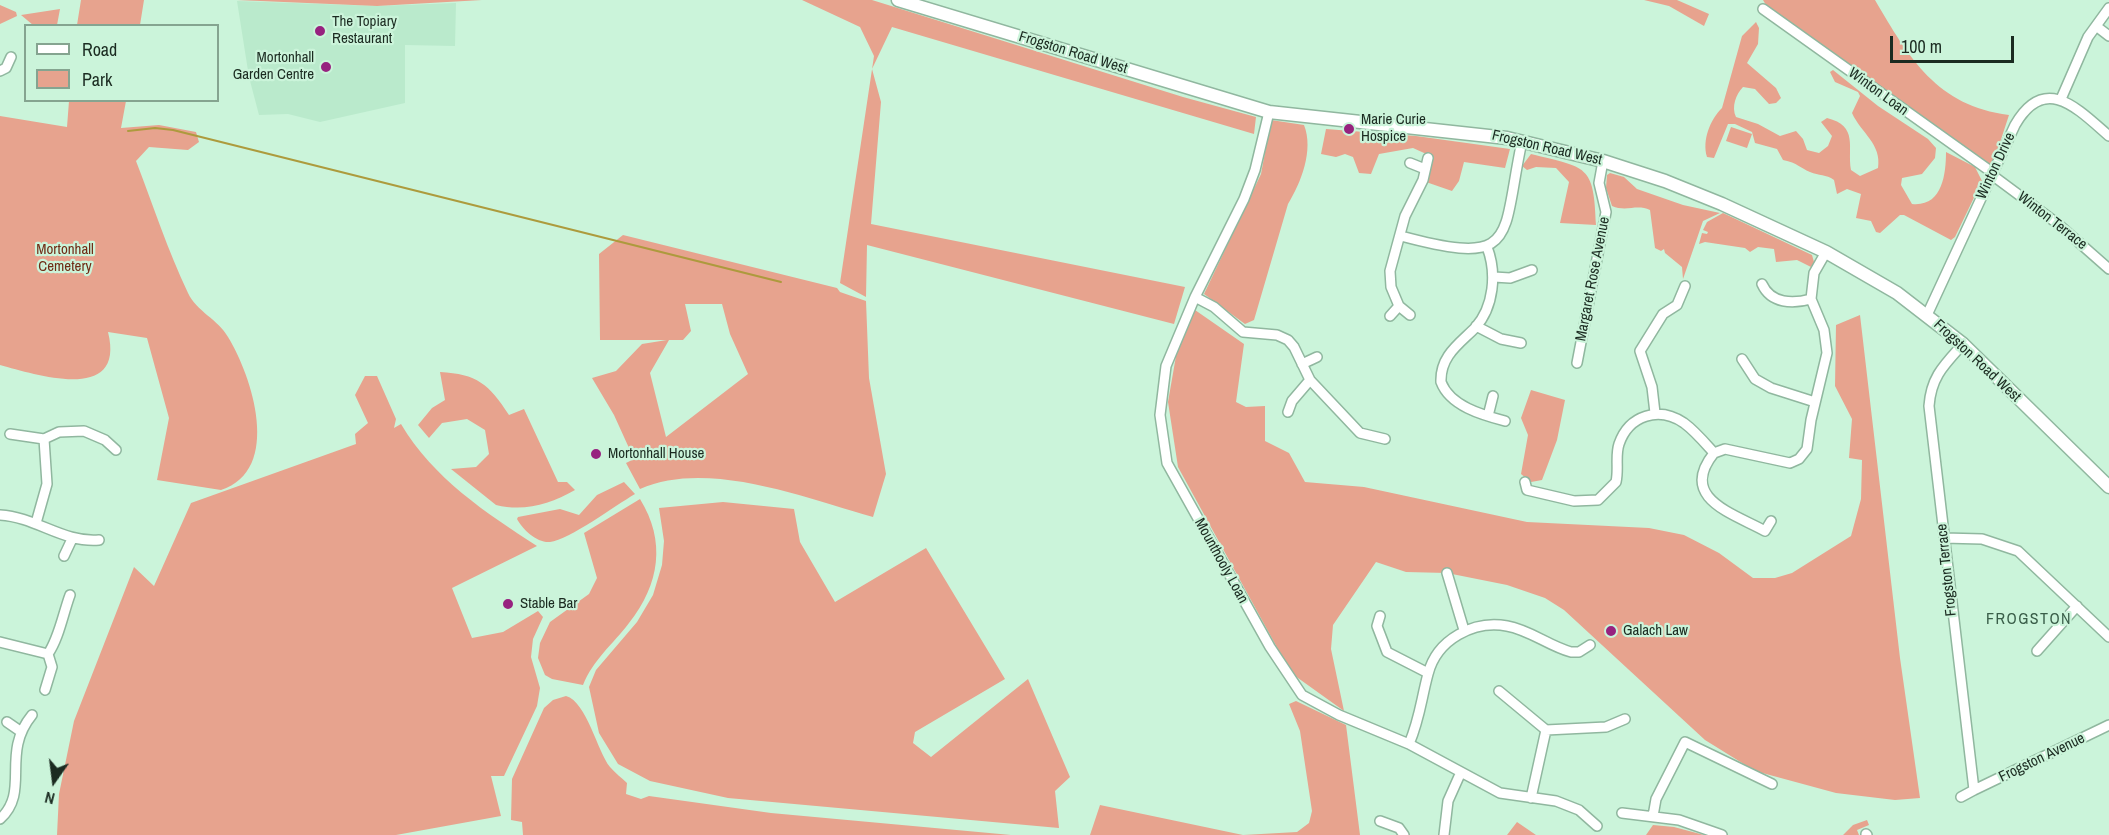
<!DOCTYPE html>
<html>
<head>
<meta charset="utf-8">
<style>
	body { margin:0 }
	#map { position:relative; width:2109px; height:835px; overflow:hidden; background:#cbf4da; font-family:"Archivo Narrow",sans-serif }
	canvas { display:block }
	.legend { position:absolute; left:24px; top:24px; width:195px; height:78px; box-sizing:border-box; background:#cbf4da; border:2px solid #85a490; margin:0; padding:8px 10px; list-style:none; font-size:18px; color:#1b2b21 }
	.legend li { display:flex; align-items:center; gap:12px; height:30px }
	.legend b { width:30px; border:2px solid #85a490 }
	.north { position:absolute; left:24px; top:751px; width:60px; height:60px; -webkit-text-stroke:4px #cbf4da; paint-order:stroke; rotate:194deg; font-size:16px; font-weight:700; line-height:24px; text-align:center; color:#1b2b21 }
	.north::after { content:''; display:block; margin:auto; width:21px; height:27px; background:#1b2b21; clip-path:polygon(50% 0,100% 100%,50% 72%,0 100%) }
	.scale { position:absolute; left:1890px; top:36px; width:124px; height:27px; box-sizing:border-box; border:3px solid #1b2b21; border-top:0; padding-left:8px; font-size:18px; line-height:21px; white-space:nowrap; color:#1b2b21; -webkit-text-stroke:4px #cbf4da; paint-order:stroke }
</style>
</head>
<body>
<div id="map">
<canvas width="2109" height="835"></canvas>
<ul class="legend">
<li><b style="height:8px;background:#fff"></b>Road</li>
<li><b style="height:16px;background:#e7a38e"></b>Park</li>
</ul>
<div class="north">N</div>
<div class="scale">100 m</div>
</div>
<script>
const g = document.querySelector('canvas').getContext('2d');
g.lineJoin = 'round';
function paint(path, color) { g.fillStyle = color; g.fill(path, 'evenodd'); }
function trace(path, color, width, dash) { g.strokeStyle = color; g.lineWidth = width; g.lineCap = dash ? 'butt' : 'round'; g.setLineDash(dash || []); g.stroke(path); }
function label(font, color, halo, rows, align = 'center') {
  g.font = font + ' "Archivo Narrow",sans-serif'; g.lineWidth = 4.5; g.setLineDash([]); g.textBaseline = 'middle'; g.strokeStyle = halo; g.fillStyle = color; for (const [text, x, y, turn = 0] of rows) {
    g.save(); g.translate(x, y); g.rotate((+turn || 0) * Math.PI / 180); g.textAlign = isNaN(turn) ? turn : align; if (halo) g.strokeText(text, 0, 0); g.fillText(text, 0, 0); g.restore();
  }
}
paint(new Path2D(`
	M237,1l140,5 79,-3 -1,43 -50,-1v58l-85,19 -32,-8 -29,1 -10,-38z`), '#baeacc');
paint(new Path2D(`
	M81,0h63l-4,25h-63z
	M237,0h245l-105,6z
	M802,0h70l311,97 73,20 -2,17 -362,-107 -20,42 9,33 -10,122 314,63 -11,37 -307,-79 -1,52 -26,-14 34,-227 -14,-29z
	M1644,0h33l32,14 -5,12 -35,-20z
	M1763,0h112c34,58 62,106 134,115l-16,49 -6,1 -217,-153z
	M0,5l16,7 1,4 -17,8z
	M60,9l-3,16h-24l-12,-10z
	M1756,22l3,6 -1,16 -11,19 29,25 5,10 -5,5 -7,1 -14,-15 -12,-2c-7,7 -12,20 -7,30l22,7 22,12 16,-5 7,8 4,11 12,3 9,-7 4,-10 -11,-14 6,-4c32,8 20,29 24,52l9,6 18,-8c4,-24 -17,-35 -26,-55l8,-17 -2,-4 -23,-10 -5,-10 3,-2 45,36 50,33 8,9 -1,10 -13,16 -20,4 -1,7 11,19c30,3 34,-29 34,-52l29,15 7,14 -27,56 -4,3 -47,-25h-4l-20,18 -4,-1 -5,-11 -15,-3 5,-24 -14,-5 -10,5 -3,-14c-8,-6 -15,-4 -24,-8 -10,-4 -12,-9 -27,-12l-6,-11 -22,-6 -3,-11 -17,-8h-7l-14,34 -7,-1c-5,-17 3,-37 15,-49l20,-72z
	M69,101h57l-5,27 38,-3 37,7 3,10 -11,8 -39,-3 -13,14c17,44 32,90 52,132 8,18 31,27 40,44 24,39 55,133 -7,153l-64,-10 12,-62 -22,-80 -39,-6c18,72 -71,43 -108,33v-249l67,11z
	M1271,120l33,5c10,25 -3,58 -16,79l-34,116 -9,4 -41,-30 57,-120z
	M1731,127l21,7 -5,14 -21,-7z
	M1326,129l90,7 94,13 -5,19 -41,-6 -5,19 -7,10 -26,-9 7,-25 -20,-9 -34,6 -8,20 -12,-1 -6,-16 -8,-3 -9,3 -15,-3z
	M1531,154c56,14 63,10 65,71l-36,-2 9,-41 -13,-14 -20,-1 -9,3 -5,-4z
	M1610,173l14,4 13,12 46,16 37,8 -17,8 -20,58 -1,-12 -17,-14 -1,-4 -3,2 -6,-3 -5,-38c-13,-6 -24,2 -38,-4l-6,-18 1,-13z
	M1723,213l89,42 2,7 -3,5 -14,-7 -21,2 -2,-13 -16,-2 -8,5 -5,-4 -40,-6 -6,2 3,-11 5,1 1,-2 -5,-2 4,-8z
	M623,235l214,53 3,4 26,9 3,77 17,96 -13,43c-68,-19 -165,-58 -233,-28l-14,-26 8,-4 -20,-44 -22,-37 24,-7 26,-27 25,-4h-67l-1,-86zM685,304h37l8,30 18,40 -82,63 -16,-64 19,-33h14l8,-9z
	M1195,310l49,34 -8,58 10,5 19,-1v35l24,12 16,29 59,5 163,35 122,6 35,7 35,18 34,25h22l17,-5 59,-37 10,-37 1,-39 -13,-2 3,-39 -17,-33 1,-61 24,-10 40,343 20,140 -25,2 -59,-7 -81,-22 -50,-31 -141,-130 -19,-12 -38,-13 -60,-12 -41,-1 -30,-10 -43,63 -2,24 13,62 -53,-38 -113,-206 -10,-65 8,-46z
	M440,372c37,2 49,12 69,43l15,-6 34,73h9l8,8c-25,14 -50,22 -79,15l-45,-36 25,-2 13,-13 -4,-24 -18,-11 -25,4 -13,15 -11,-13 14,-17 13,-8z
	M365,376h12l19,43 -2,9 7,-4c32,54 85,89 136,122l-85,42 20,50 31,-6 35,-21 5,6 -10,22 -2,18 9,31 -3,18 -33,70h-13l10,40 -105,19h-339l2,-41 15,-73 60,-154 20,19 37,-83 165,-59 -1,-10 13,-11 -13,-28z
	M1531,390l34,10 -8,40 -15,40 -11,2 -10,-8 7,-39 -7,-17z
	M624,482l11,12c-19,11 -66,46 -85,48 -13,1 -27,-12 -33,-23l1,-2 42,-8 19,6 18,-20z
	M640,499c26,42 20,85 -11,124 -16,21 -36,37 -46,62l-31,-6 -7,-4 -7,-17 2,-15 10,-21 39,-28 8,-16 -13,-45z
	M723,502l71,7 6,33 35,60 91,-54 79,131 -90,53 -2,11 18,14 97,-78 42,98 -15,14 4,37 -331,-30 -78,-17 -32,-17 -19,-31 -10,-46 7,-17 41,-48 16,-27 9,-30 2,-24 -5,-33z
	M566,696c21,6 31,55 44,71 5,6 12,11 17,16l-1,11 15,5 8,-3 122,17 240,22h-488l-1,-13 -11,-2 1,-41 32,-71 9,-8z
	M1296,701l50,24 14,110h-270l10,-30 143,30 54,-3 12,-9 3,-12 -12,-80 -11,-27z
	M1867,820l2,5 -12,5 2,5h-16l10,-10z
	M1517,822l19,13h-29z
	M1653,825l21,2 30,8h-58z`), '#e7a38e');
trace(new Path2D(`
	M128,131l27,-3 18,2 608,152`), '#ad9a3d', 2);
const street = new Path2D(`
	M1763,9l230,164
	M2096,26l13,10
	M0,71l6,-3 5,-11
	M2061,99l27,-62 21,-29
	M1269,112l-14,58 -11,29 -49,98 -29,69 -6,49 7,48 103,184 32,48 37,20 70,29 91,49 56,8 23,9 18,16
	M1410,163l15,6
	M1992,175l66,49 51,45
	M1401,236c119,32 100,3 121,-95
	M1487,247c10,26 7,60 -12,81 -16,16 -35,28 -34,54 9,24 41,33 64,39
	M1494,277l16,1 22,-8
	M1762,284c9,20 31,20 49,15
	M1195,297l19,10 29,25 34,3 11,5 6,7 16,33 50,53 25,6
	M1410,315l-11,-9 -8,-19 -1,-16 15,-55 18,-36 5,-22
	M1927,315l88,-190c30,-52 63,-16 94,11
	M1390,316l9,-10
	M1476,326l25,13 20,4
	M1742,359l13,20 16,9 44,14
	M1577,363l29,-151 -7,-29 4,-22
	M1302,364l15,-7
	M1288,412l4,-11 18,-21
	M1655,413l-3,-26 -12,-36 23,-37 14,-9 8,-19
	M1488,416l5,-20
	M10,434l34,5 15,-7 25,-1 21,9 11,10
	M1525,482l2,8 47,11 24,-1 18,-18c3,-13 -1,-26 3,-38 10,-29 40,-38 65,-21 11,8 21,20 30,30
	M0,515c36,2 63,28 99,25
	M1771,521l-6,10c-33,-18 -87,-33 -51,-78l11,-4 65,14 9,-4 8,-10 4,-29 16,-67 -3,-23 -13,-31 3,-26 12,-21
	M36,523l11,-39 -3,-45
	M1944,538l38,1 36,12 91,86
	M64,556l8,-17
	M1447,573l17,57
	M1380,616l-3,10 10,26 41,21
	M0,642l48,12
	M2037,651l40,-45
	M45,690l7,-23 -4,-13c11,-16 15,-40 22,-59
	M1499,691l47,39 60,-3 19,-8
	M7,722l13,9
	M1409,744c11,-26 12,-44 19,-70 9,-35 46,-54 79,-48 23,4 42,20 64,26h8l11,-7
	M1974,790l135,-65
	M1961,797l13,-7 -45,-384c2,-29 15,-41 34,-62
	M1531,798l15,-68
	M1622,813l57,7 43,15
	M1653,816l3,-17 29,-57 87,42
	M0,819c31,-28 0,-65 32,-104
	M1380,821l19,7 5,7
	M1866,834l1,1
	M1444,835l4,-34 13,-29`);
const secondary = new Path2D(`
	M898,0l371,112 238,26 96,23 62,20 57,23 104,48 71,41 66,51 146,143`);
trace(street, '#90b79f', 12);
trace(secondary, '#90b79f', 15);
trace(street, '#fff', 9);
trace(secondary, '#fff', 12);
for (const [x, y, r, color] of [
	[320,31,6,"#97227f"],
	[326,67,6,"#97227f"],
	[1349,129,6,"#97227f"],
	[596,454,6,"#97227f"],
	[508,604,6,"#97227f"],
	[1611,631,6,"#97227f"]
]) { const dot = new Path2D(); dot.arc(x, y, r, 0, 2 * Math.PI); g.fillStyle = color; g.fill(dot); trace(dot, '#cbf4da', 2); }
label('15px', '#1b2b21', '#cbf4da', [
	["The Topiary",332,22],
	["Restaurant",332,39],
	["Mortonhall",314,58,"right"],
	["Garden Centre",314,75,"right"],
	["Marie Curie",1361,120],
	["Hospice",1361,137],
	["Mortonhall House",608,454],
	["Stable Bar",520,604],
	["Galach Law",1623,631]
], 'left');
label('15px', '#1b2b21', '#cbf4da', [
	["Frogston Road West",1073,53,17],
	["Winton Loan",1878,92,36],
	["Frogston Road West",1547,148,13],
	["Winton Drive",1996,166,-65],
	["Winton Terrace",2052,221,38],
	["Margaret Rose Avenue",1593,279,-79],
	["Frogston Road West",1977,361,43],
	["Mounthooly Loan",1221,561,61],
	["Frogston Terrace",1947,570,-96],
	["Frogston Avenue",2042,758,-26]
]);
label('15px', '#6f2a14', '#cbf4da', [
	["Mortonhall",65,250],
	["Cemetery",65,267]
]);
g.letterSpacing = '1.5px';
label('16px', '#3a5e49', '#cbf4da', [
	["FROGSTON",2029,620]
]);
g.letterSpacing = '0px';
</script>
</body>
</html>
